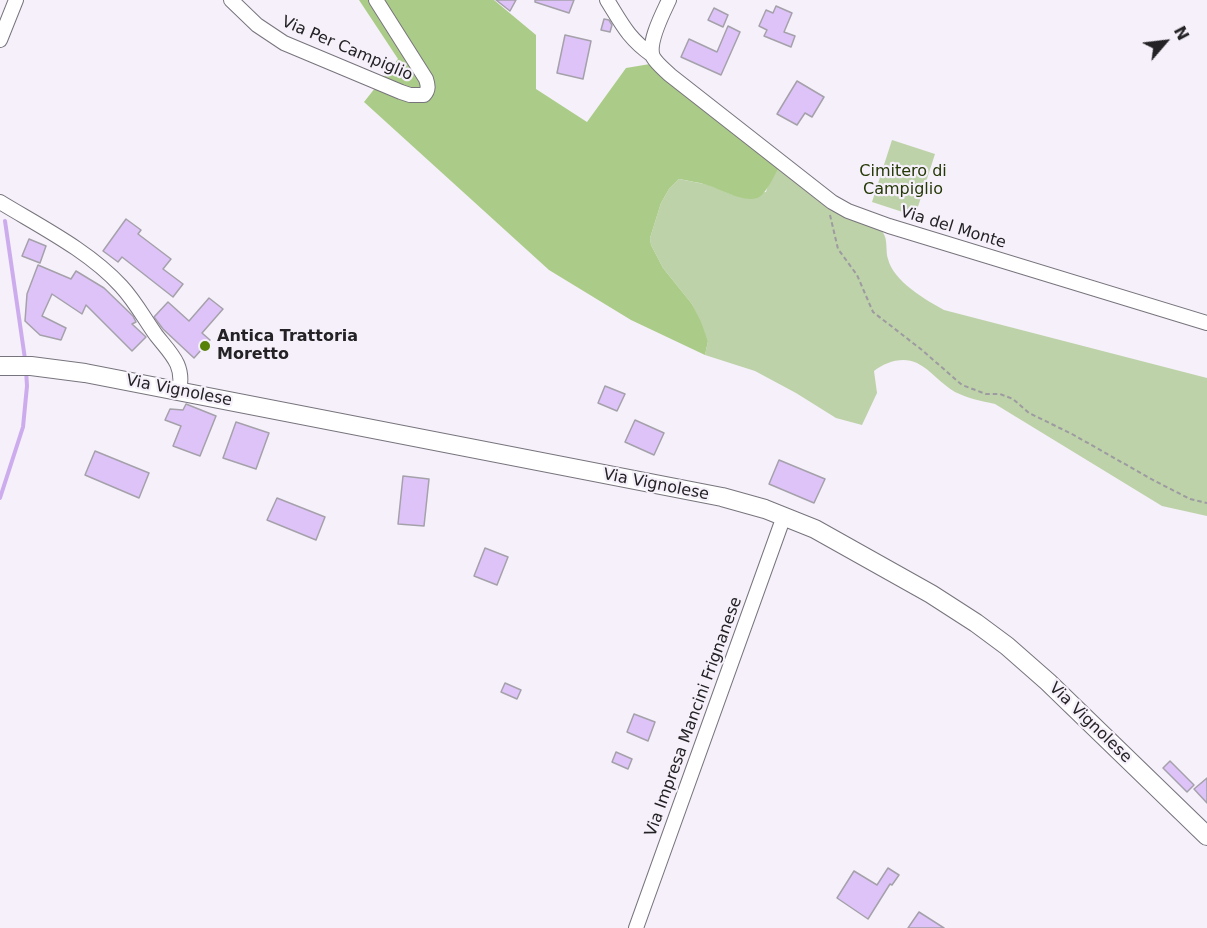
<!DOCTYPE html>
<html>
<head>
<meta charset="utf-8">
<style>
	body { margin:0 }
	#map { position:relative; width:1207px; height:928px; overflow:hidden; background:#f5f0fa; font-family:"DejaVu Sans",sans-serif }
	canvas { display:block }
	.north { position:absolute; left:1135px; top:12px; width:60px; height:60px; -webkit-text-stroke:4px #f5f0fa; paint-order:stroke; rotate:62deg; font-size:16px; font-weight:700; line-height:24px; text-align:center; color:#242225 }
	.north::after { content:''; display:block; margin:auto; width:21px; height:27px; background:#242225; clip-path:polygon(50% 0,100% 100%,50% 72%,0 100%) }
</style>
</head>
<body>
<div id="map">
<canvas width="1207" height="928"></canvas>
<div class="north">N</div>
</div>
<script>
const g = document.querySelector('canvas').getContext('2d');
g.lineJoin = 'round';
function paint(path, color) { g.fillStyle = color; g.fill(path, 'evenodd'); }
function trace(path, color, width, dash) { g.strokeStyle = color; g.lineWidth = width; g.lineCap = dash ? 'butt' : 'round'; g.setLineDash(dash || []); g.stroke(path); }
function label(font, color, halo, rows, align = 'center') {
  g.font = font + ' "DejaVu Sans",sans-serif'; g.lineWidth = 4.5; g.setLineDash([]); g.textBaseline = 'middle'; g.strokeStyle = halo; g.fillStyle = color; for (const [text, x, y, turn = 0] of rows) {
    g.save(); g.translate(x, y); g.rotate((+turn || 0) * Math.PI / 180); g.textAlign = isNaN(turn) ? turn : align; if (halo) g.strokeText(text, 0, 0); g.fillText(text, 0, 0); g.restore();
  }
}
paint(new Path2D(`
	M892,140l43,14 -20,62 -43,-14z
	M779,168c17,13 33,29 50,41 9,5 20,10 29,13 8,3 16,1 22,7 9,8 5,20 8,30 5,22 38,41 56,51l263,68v138l-45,-10 -167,-102c-14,-3 -28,-6 -40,-12 -14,-8 -24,-22 -38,-29 -14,-7 -32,-1 -43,8l3,22 -15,32 -26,-7 -40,-25 -41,-22 -50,-16 3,-14 -16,-37 -29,-36 -12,-23 -1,-7 11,-35 8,-14 10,-10 30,6 24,10 33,-3 2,-7z`), '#bdd2a8');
paint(new Path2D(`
	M359,0h135l42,35v54l51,33 39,-54 24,-4 129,104c-5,8 -14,28 -22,30 -14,5 -36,-9 -50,-13 -9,-3 -19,-4 -28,-6l-10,10 -8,14 -11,35 1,7 12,23 29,36 9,18 7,19 -3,14 -74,-35 -82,-50 -185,-168 34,-43z`), '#abcc88');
trace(new Path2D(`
	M5,221l20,138
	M0,498l23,-71 4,-41 -1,-16`), '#cdacee', 4);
const building = new Path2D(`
	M496,0h20l-6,11z
	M535,0h39l-5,13 -34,-11z
	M776,6l16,7 -8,19 11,4 -4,11 -27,-11 3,-6 -8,-4 7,-16 7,3z
	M714,8l14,7 -5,12 -15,-7z
	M604,19l5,1 3,5 -2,7 -9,-2z
	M728,26l12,6 -19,43 -40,-18 8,-18 28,13z
	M565,35l26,6 -8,38 -26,-6z
	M797,81l27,16 -12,20 -7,-4 -8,12 -20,-11z
	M126,219l15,11 -3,4 33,25 -8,10 20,15 -10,13 -51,-40 -4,5 -15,-11z
	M29,239l17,7 -6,17 -18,-7z
	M38,265l33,14 5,-8 28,17 29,28 3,6 -4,2 14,13 -14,14 -46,-46 -4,9 -30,-20 -10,22 24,12 -5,12 -21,-5 -15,-14 2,-27z
	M209,298l14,11 -21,24 8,7 -16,18 -31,-29 -9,-12 14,-15 21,19z
	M605,386l20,8 -8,17 -19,-8z
	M186,404l30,12 -16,40 -27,-10 8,-20 -16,-6 5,-11 13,1z
	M635,420l29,13 -10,22 -29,-13z
	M236,422l33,11 -13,36 -33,-11z
	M95,451l54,22 -10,25 -54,-23z
	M779,460l46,19 -11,24 -45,-19z
	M403,476l26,3 -5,47 -26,-2z
	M277,498l48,19 -9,23 -49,-20z
	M485,548l23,9 -11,28 -23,-9z
	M505,683l16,7 -4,9 -16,-7z
	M634,714l21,8 -7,19 -21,-9z
	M616,752l16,7 -4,10 -16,-7z
	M1170,761l24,24 -7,7 -24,-24z
	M1207,778v25l-13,-14z
	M888,868l11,7 -7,10 -2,-1 -22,35 -31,-21 17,-27 23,14z
	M919,912l25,16h-36z`);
paint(building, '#dec3f8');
trace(building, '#a5a1aa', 1.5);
const minor = new Path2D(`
	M231,0l26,25 27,18 117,49 9,3h14c5,-5 4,-10 2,-16l-50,-79
	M607,0c15,24 21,38 45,55
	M669,0c-6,13 -22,43 -16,57 4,7 12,13 17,18l162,127 16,9 41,15 318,97
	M0,40l16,-40
	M0,202c41,25 89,49 121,84 14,15 23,32 35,49 15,19 29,30 23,56
	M636,928l148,-412`);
const secondary = new Path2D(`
	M0,366h31l54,7 637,124 43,12 50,20 116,65 45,29 31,23 41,36 159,154`);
trace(minor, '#78747d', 16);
trace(secondary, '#78747d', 20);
trace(new Path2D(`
	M830,215l8,34 19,26 16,37 49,38 40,35 24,9h14l13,5 16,14 43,21 81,46 37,19 17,4`), '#9d9aa1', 2, [4.5, 3]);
trace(minor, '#fff', 14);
trace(secondary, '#fff', 18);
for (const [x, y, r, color] of [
	[205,346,6,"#578209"]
]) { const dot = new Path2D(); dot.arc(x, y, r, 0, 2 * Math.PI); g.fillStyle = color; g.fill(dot); trace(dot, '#f5f0fa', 2); }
label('16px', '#242225', '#f5f0fa', [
	["Via Per Campiglio",347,49,23],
	["Via del Monte",953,228,17],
	["Via Vignolese",179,391,11],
	["Via Vignolese",656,485,11],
	["Via Impresa Mancini Frignanese",694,717,-70],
	["Via Vignolese",1090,723,44]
]);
label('16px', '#253907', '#f5f0fa', [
	["Cimitero di",903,172],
	["Campiglio",903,190]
]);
label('bold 16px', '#242225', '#f5f0fa', [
	["Antica Trattoria",217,337],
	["Moretto",217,355]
], 'left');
</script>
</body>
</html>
